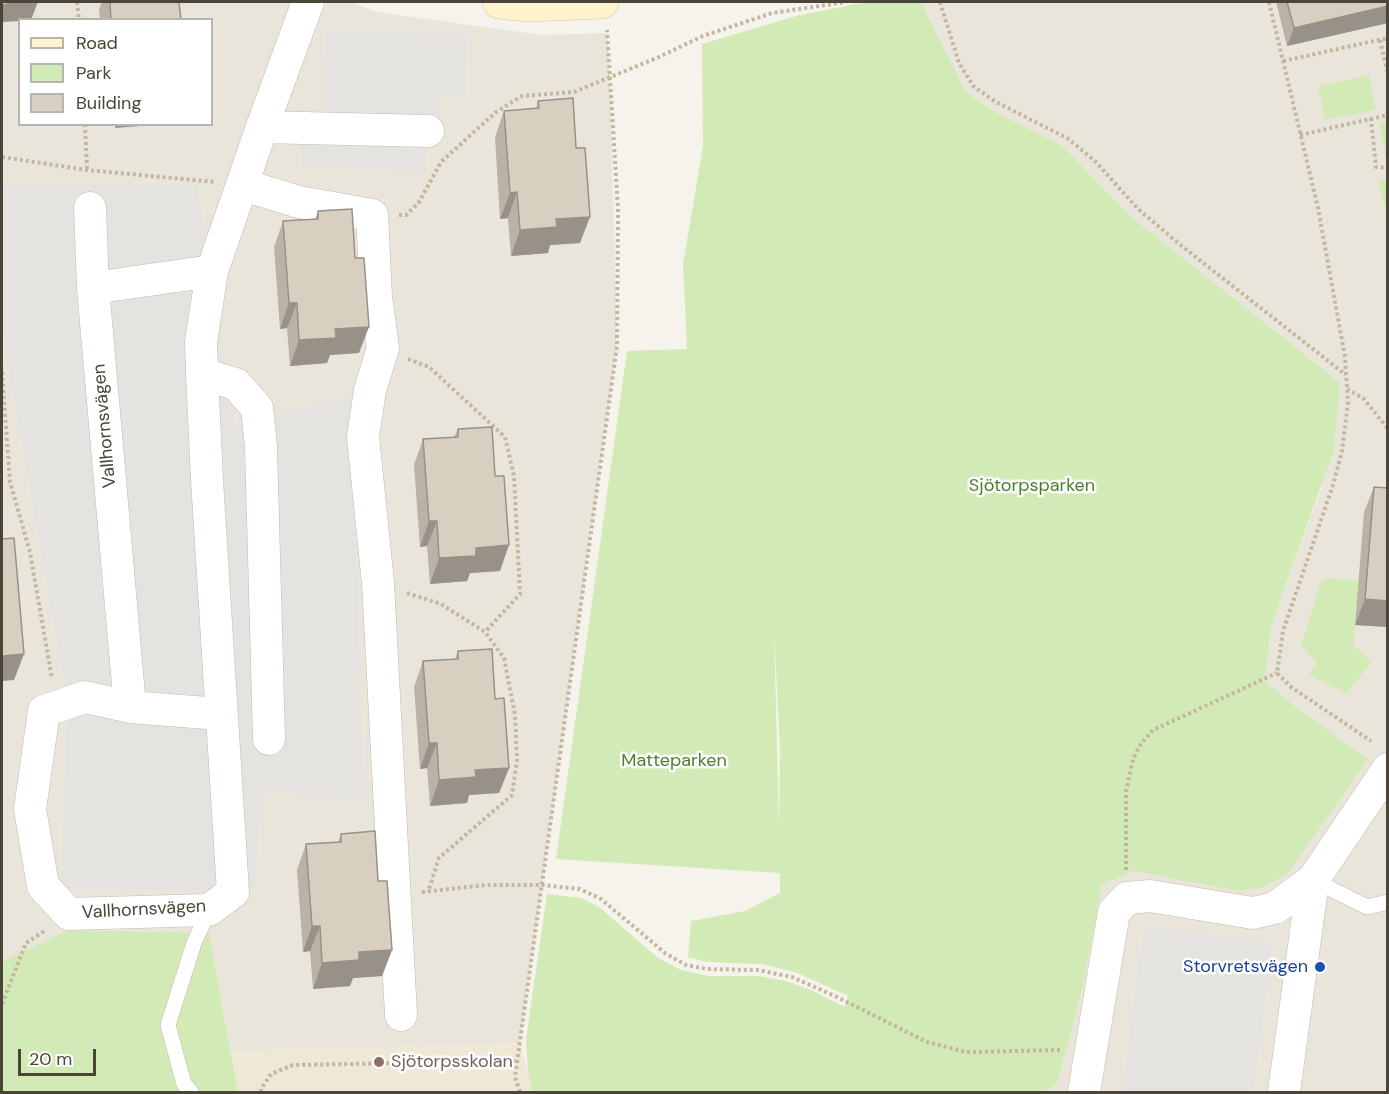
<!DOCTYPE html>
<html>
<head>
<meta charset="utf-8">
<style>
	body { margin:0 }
	#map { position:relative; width:1389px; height:1094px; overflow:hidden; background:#f6f3ec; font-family:"DM Sans",sans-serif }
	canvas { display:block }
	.frame { position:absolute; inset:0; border:3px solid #4b4439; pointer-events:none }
	.legend { position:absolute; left:18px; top:18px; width:195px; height:108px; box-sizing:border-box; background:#fff; border:2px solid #b7b4b0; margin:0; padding:8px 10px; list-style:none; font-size:18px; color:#4b4439 }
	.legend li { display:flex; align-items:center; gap:12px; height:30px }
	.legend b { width:30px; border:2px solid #b7b4b0 }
	.scale { position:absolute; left:18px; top:1049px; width:78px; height:27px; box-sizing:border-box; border:3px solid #4b4439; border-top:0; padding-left:8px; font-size:18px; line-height:21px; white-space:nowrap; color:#4b4439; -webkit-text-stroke:4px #fff; paint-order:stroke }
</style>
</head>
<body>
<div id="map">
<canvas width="1389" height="1094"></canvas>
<div class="frame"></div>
<ul class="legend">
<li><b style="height:8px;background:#fff3cd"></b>Road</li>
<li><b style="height:16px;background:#d2eab5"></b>Park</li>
<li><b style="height:16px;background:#d8cfc1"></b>Building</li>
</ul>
<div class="scale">20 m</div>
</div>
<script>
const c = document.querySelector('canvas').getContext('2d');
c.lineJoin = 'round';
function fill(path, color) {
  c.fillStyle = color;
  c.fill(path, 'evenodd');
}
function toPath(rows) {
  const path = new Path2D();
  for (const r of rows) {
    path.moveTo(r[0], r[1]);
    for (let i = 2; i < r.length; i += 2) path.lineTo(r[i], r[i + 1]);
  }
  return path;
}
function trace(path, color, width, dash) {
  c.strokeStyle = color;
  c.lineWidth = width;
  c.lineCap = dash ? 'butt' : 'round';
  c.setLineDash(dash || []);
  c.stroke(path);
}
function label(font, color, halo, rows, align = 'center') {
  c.font = font + ' "DM Sans",sans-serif';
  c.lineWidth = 5;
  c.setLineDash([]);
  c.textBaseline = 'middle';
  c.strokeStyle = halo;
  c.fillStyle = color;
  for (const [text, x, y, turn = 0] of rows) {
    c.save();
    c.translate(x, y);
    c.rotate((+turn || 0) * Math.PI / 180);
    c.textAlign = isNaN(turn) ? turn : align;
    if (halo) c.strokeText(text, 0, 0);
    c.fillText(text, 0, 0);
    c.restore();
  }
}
fill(toPath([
	[2,2,350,2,376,12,542,35,607,33,610,78,617,346,520,1043,231,1052,209,933,68,930,2,962],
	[20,20,212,20,212,124,20,124],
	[921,2,1387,2,1387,1092,1041,1092,1057,1084,1082,991,1102,885,1134,871,1237,891,1368,759,1296,707,1265,681,1271,626,1323,484,1131,217,1063,146,995,112,966,92]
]), '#eae5da');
fill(toPath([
	[520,1043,533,1092,238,1092,231,1052]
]), '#efe8d6');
fill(toPath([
	[866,2,921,2,966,92,995,112,1063,146,1131,217,1340,383,1334,450,1271,626,1265,681,1296,707,1368,759,1289,872,1264,887,1237,891,1134,871,1102,885,1082,991,1057,1084,1041,1092,533,1092,528,1073,526,1039,547,894,581,898,599,907,658,958,681,970,708,976,758,976,786,981,811,990,845,1007,848,996,795,972,761,964,707,962,688,957,691,921,745,911,780,893,780,873,556,859,627,351,687,349,683,264,703,146,702,44,796,16],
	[774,630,780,748,779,829],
	[1369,75,1376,110,1325,120,1318,86],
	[1387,121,1388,160,1386,160,1380,123],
	[1387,179,1388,179,1387,215,1378,181],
	[1322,578,1359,580,1353,644,1371,662,1347,693,1309,675,1317,662,1301,646],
	[68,930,209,933,238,1092,2,1092,2,962]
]), '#d2eab5');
fill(toPath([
	[326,31,467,35,465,98,441,97,439,143,426,142,425,171,301,168,302,122,323,122],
	[197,184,235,426,351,396,364,800,261,791,255,890,60,889,68,703,2,331,2,185],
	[1144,926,1273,943,1253,1092,1122,1092]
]), '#e5e3e0');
const lane = toPath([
	[1313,880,1367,907,1388,902],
	[191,1092,184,1084,168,1025,194,943,209,910]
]);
const street = toPath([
	[308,2,262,127,428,131],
	[262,127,212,271,201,342,202,374,236,384,257,408,261,446,269,739],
	[243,185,299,202,372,215,376,297,383,348,370,390,363,437,378,583,401,1015],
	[90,208,93,288,130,707],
	[93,288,212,271],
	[202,374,207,480,233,892,209,910,69,914,43,886,30,809,44,711,85,697,130,707,220,714],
	[1084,1092,1114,912,1127,898,1150,896,1253,913,1275,908,1313,880,1388,769],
	[1284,1092,1313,880]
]);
const secondary = toPath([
	[499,2,527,5,602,2]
]);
trace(lane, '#c2bbae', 16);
trace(street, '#c2bbae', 33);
trace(secondary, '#d6c79b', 34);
trace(toPath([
	[77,2,79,20],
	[940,2,959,63,974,87,996,102,1067,138,1094,160,1138,209,1183,247,1346,375],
	[1269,2,1318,208,1345,357,1348,402,1342,451,1333,485,1283,631,1277,673,1291,687,1371,741],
	[1380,40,1388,74],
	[1283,61,1388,38],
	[1371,118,1376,167,1388,168],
	[85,124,87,170],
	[1300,135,1388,115],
	[2,157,87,170,215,182],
	[399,215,406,215,419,202,441,162,496,112,522,96,574,92,659,57,703,36,772,13,846,2],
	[408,359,429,367,505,437,514,476,520,594,485,632],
	[2,372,10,482,30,552,52,679],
	[1347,389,1364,399,1388,429],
	[407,593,441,604,485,632,504,658,515,715,517,760,512,795,439,858,428,892],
	[1126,870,1126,791,1133,759,1140,745,1153,730,1277,673],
	[422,892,486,885,542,885,580,889,601,899,665,953,686,965,707,969,758,970,792,977,837,997,927,1042,966,1052,1062,1050],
	[2,1004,26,943,46,930],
	[261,1092,261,1089,271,1074,293,1065,517,1061],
	[520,1092,515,1077,617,346,618,209,607,30]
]), '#c4b79f', 4, [3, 3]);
trace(lane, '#fff', 15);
trace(street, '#fff', 32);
trace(secondary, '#fff3cd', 33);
fill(toPath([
	[102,2,179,2,181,20,100,20,99,9],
	[1276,2,1388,2,1388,23,1287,46],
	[538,101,580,243,550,245,548,253,511,256,508,218,500,219,495,137,504,111,536,109],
	[318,211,359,353,330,355,327,363,290,366,287,328,280,329,274,247,283,221,315,219],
	[458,429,500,571,470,573,467,581,430,584,427,546,420,547,414,465,423,439,454,437],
	[1374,487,1388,627,1355,625,1364,512],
	[458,651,495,699,509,768,499,793,469,795,467,803,430,806,427,768,420,769,414,687,423,661,455,659],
	[341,834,378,881,392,950,382,976,353,978,350,986,313,989,310,951,303,952,297,870,306,844,338,842]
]), '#bab2a6');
fill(toPath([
	[5,2,38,2,31,20,20,20,20,21,2,22,2,5],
	[1388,6,1388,23,1287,46,1294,28],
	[116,124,153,124,152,125,115,128],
	[517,192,508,218,500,219,510,193],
	[590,217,580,243,550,245,548,253,511,256,520,230,556,219],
	[289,303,297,303,287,328,280,329],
	[369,327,359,353,330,355,327,363,290,366,299,340,335,329],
	[429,521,437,521,427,546,420,547],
	[509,545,500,571,470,573,467,581,430,584,439,558,476,548],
	[1365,599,1388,601,1388,627,1355,625],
	[24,654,14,680,2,681,2,656],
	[429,743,437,743,427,768,420,769],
	[509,768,499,793,469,795,467,803,430,806,439,780,475,770],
	[312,926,320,926,310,951,303,952],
	[392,950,382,976,353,978,350,986,313,989,322,963,359,952]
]), '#979187');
const building = toPath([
	[2,2,7,2,8,4,2,5,2,2],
	[110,2,179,2,181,20,111,20,110,2],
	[1287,2,1388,2,1388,6,1294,28,1287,2],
	[573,98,576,148,585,148,590,217,556,219,557,227,520,230,517,192,510,193,504,111,539,108,538,101,573,98],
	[352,209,355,258,364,258,369,327,335,329,336,338,299,340,297,303,289,303,283,221,318,219,318,211,352,209],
	[492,427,495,476,504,476,509,545,476,548,476,556,439,558,437,521,429,521,423,439,458,437,458,429,492,427],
	[1374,487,1388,488,1388,601,1365,599,1374,487],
	[14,538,24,654,2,656,2,539,14,538],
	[492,649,495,699,504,698,509,768,475,770,476,777,439,780,437,743,429,743,423,661,458,659,458,651,492,649],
	[375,831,378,881,387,881,392,950,359,952,359,960,322,963,320,926,312,926,306,844,341,842,341,834,375,831]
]);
fill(building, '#d8cfc1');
trace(building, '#979187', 1.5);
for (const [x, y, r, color] of [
	[1320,967,6,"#1a4fb4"],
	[379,1062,6,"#8d6e63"]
]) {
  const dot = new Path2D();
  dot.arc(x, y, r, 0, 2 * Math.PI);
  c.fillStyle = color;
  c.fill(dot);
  trace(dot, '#fff', 2);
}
label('18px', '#4b4439', '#fff', [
	["Vallhornsvägen",105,426,-95],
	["Vallhornsvägen",144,910,-3]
]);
label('18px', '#4a7f2a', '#fff', [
	["Sjötorpsparken",1032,486],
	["Matteparken",674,761]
]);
label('18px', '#164399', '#fff', [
	["Storvretsvägen",1308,967]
], 'right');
label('18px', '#785e54', '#fff', [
	["Sjötorpsskolan",391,1062]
], 'left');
</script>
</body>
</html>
